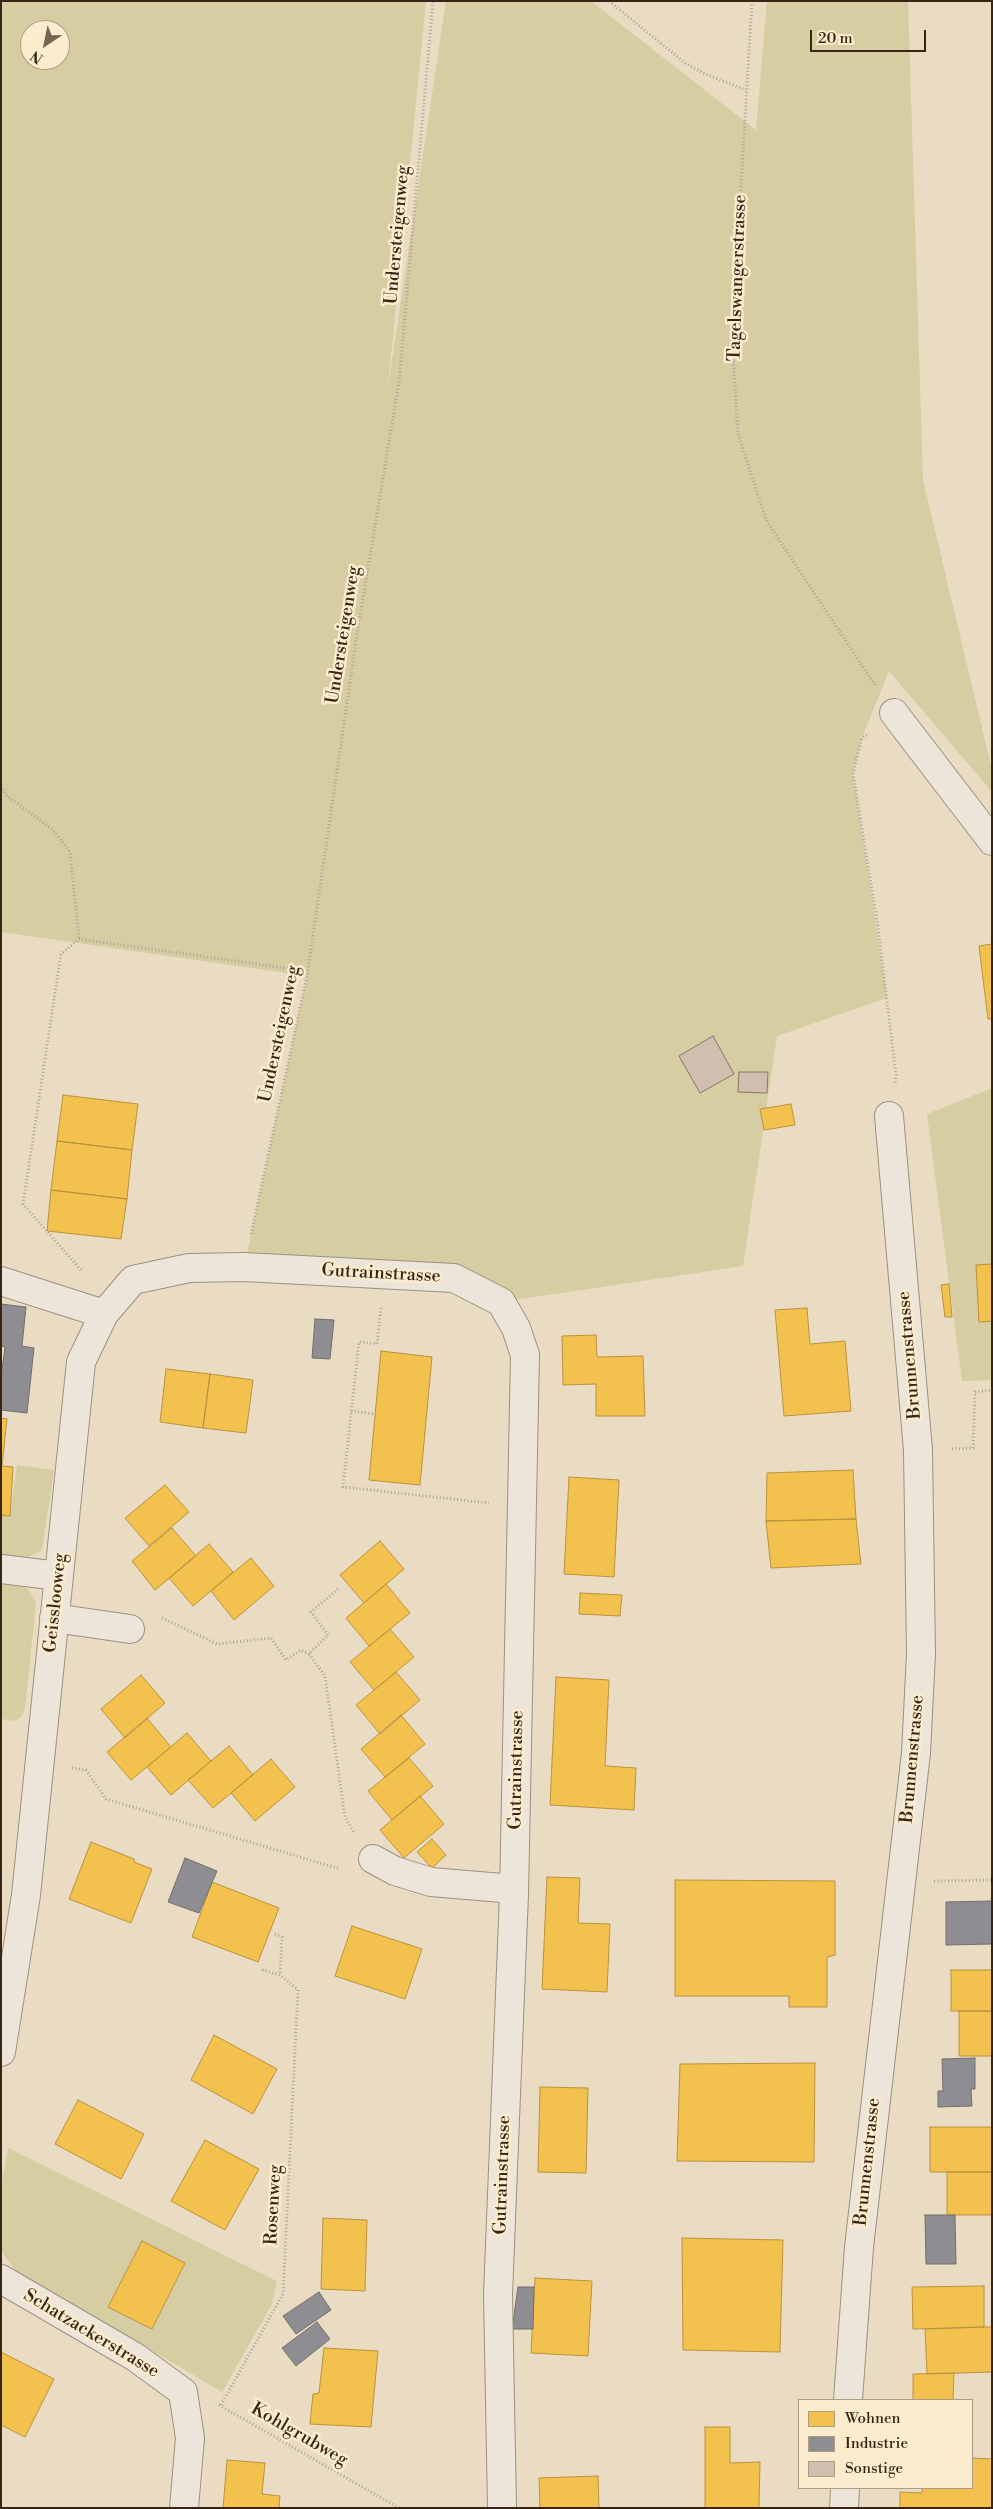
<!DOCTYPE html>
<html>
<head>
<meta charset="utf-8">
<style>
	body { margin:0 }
	#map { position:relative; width:993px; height:2509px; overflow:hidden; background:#eadcc3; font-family:"Libre Bodoni",serif }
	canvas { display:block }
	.frame { position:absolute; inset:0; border:2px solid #382515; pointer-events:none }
	.legend { position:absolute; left:798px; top:2399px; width:175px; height:90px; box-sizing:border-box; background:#fcecce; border:1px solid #ae9c84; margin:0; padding:6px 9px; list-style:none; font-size:15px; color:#382515 }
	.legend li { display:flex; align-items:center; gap:10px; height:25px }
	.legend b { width:25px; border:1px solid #ae9c84 }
	.north { position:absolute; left:20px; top:20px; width:50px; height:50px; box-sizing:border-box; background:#fcecce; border:1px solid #ae9c84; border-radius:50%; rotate:214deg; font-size:14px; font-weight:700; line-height:20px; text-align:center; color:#382515 }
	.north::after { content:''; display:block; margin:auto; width:18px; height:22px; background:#766552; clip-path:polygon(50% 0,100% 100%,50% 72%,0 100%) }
	.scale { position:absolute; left:810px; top:30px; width:116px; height:22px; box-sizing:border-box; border:2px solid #382515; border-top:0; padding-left:6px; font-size:15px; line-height:18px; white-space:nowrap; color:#382515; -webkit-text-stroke:4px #fcecce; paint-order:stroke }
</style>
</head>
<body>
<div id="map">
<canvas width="993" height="2509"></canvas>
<div class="frame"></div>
<ul class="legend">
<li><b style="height:14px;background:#f2c14e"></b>Wohnen</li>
<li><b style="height:14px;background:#8d8d92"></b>Industrie</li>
<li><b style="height:14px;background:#d2beaf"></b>Sonstige</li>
</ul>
<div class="north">N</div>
<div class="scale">20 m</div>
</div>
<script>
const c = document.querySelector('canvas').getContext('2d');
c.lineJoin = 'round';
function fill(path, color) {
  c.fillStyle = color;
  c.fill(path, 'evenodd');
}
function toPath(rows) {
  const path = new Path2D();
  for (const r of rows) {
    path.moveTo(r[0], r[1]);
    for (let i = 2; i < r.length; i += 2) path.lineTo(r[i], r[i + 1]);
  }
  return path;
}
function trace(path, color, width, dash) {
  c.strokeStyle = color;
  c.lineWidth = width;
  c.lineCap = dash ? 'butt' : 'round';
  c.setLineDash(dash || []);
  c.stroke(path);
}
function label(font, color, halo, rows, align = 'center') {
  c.font = font + ' "Libre Bodoni",serif';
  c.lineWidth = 5;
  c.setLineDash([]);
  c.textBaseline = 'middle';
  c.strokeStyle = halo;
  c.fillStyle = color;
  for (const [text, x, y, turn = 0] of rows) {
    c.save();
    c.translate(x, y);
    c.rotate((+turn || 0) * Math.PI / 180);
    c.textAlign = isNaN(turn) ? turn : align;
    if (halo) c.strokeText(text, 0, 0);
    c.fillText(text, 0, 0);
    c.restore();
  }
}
fill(toPath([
	[1,1,426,1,388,387,446,1,591,1,756,130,767,1,908,1,923,480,992,770,992,792,889,671,862,738,853,773,887,998,777,1036,743,1266,501,1302,454,1278,244,1267,307,976,1,932],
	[30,30,60,30,60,60,30,60],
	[992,1088,992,1380,962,1381,927,1114],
	[17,1465,54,1470,42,1550,25,1559,1,1556,1,1515,10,1516],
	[1,1581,23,1585,31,1593,36,1603,25,1709,21,1717,15,1721,1,1719],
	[8,2148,277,2281,272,2304,222,2392,16,2271,4,2255,1,2247,1,2188]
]), '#d6cda3');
const homes = toPath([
	[992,944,992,1019,988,1019,979,946,992,944],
	[63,1095,138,1104,132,1150,57,1141,63,1095],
	[791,1104,795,1125,764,1130,760,1109,791,1104],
	[57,1141,132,1150,127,1199,51,1190,57,1141],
	[51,1190,127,1199,121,1239,47,1231,51,1190],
	[992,1264,992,1321,979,1322,976,1265,992,1264],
	[949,1284,952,1317,945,1317,941,1285,949,1284],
	[807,1308,810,1344,845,1341,851,1411,784,1416,775,1310,807,1308],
	[596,1335,597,1357,643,1356,645,1416,596,1416,596,1384,563,1385,562,1336,596,1335],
	[381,1351,432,1357,420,1485,369,1480,381,1351],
	[166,1369,210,1374,203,1428,160,1422,166,1369],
	[210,1374,253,1380,246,1433,203,1428,210,1374],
	[1,1418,7,1419,2,1466,1,1466,1,1418],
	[1,1466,13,1467,10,1516,1,1515,1,1466],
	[853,1470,856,1519,766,1521,767,1473,853,1470],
	[569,1477,619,1480,614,1577,564,1574,569,1477],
	[165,1485,189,1512,149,1546,125,1518,165,1485],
	[856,1519,861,1564,771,1568,766,1521,856,1519],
	[172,1528,196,1556,155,1590,132,1561,172,1528],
	[380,1541,404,1569,364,1603,340,1575,380,1541],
	[209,1544,233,1572,193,1606,169,1578,209,1544],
	[251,1558,274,1586,234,1620,211,1591,251,1558],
	[386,1584,410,1613,369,1646,346,1618,386,1584],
	[580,1593,622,1595,620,1616,579,1614,580,1593],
	[390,1629,414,1657,374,1690,350,1662,390,1629],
	[396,1672,420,1700,380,1734,356,1705,396,1672],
	[141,1675,165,1703,125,1738,101,1709,141,1675],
	[556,1677,609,1680,605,1766,636,1768,634,1810,550,1805,556,1677],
	[401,1715,425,1744,385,1777,361,1749,401,1715],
	[147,1718,171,1747,131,1780,107,1752,147,1718],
	[187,1733,211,1761,171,1795,147,1767,187,1733],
	[229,1746,253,1775,213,1808,188,1780,229,1746],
	[409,1758,433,1786,392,1820,368,1791,409,1758],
	[271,1759,295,1787,255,1821,231,1793,271,1759],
	[420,1796,444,1824,404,1858,380,1830,420,1796],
	[432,1839,446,1855,432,1868,417,1852,432,1839],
	[91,1842,134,1859,134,1862,152,1869,131,1923,69,1899,91,1842],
	[547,1877,580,1878,578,1923,610,1924,607,1992,542,1989,547,1877],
	[675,1880,835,1881,835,1955,827,1957,827,2007,789,2007,789,1996,675,1996,675,1880],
	[212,1882,279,1908,258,1962,192,1937,212,1882],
	[352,1926,422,1949,405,1999,335,1976,352,1926],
	[951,1970,992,1970,992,2011,951,2011,951,1970],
	[959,2011,992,2011,992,2056,959,2056,959,2011],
	[214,2035,277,2069,253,2114,191,2080,214,2035],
	[815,2063,814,2162,677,2161,680,2064,815,2063],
	[540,2087,588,2088,586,2173,538,2172,540,2087],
	[78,2100,144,2134,121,2179,55,2144,78,2100],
	[930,2127,992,2127,992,2172,930,2172,930,2127],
	[205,2140,259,2169,225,2230,171,2201,205,2140],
	[947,2172,992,2172,992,2215,947,2215,947,2172],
	[323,2218,367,2220,365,2291,321,2289,323,2218],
	[682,2238,783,2240,780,2352,683,2350,682,2238],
	[142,2241,185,2263,152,2329,108,2307,142,2241],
	[535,2278,592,2281,588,2356,531,2353,535,2278],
	[984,2286,984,2327,913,2329,912,2287,984,2286],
	[984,2327,992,2327,992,2372,927,2374,925,2329,984,2327],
	[324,2348,378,2351,371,2427,310,2424,313,2394,319,2393,324,2348],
	[1,2352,54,2379,25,2437,1,2425,1,2352],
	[954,2373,953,2400,913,2400,913,2374,954,2373],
	[705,2427,730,2427,730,2463,760,2462,759,2508,705,2508,705,2427],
	[972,2458,992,2459,992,2508,900,2508,900,2492,922,2493,922,2488,972,2488,972,2458],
	[227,2460,265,2463,262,2494,280,2496,279,2508,223,2508,227,2460],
	[598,2476,599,2508,540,2508,539,2478,598,2476]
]);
fill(homes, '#f2c14e');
trace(homes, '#ba923d', 1);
const industry = toPath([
	[1,1304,26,1307,22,1346,34,1348,27,1413,1,1410,1,1377,5,1347,1,1346,1,1304],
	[315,1319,334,1320,330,1359,312,1358,315,1319],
	[185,1858,217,1871,199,1913,168,1902,185,1858],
	[992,1901,992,1944,946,1945,946,1902,992,1901],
	[975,2058,975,2089,971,2089,972,2106,938,2107,938,2091,943,2091,942,2059,975,2058],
	[925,2215,955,2215,956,2264,926,2264,925,2215],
	[518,2287,534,2287,533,2329,512,2329,518,2287],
	[319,2292,331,2310,296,2334,283,2316,319,2292],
	[317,2322,330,2339,296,2366,282,2348,317,2322]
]);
fill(industry, '#8d8d92');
trace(industry, '#746e6c', 1);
const building = toPath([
	[713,1036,734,1074,700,1093,679,1056,713,1036],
	[739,1072,768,1072,767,1093,738,1092,739,1072]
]);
fill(building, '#d2beaf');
trace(building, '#827869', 1);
const minor = toPath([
	[894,713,992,841],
	[1,1281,104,1314],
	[1,1569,58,1576],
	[54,1618,130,1629],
	[373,1859,395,1871,431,1882,514,1889],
	[1,2052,26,1895,81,1362,104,1314,133,1280,189,1268,244,1267,454,1278,501,1302,516,1328,525,1355,514,1894,498,2295,502,2508],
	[1,2279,135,2357,183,2392,190,2438,184,2508],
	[848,2400,859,2247,916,1753,921,1654,918,1450,889,1116],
	[844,2508,845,2488]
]);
trace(minor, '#9b9180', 30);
trace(toPath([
	[609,1,685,63,705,74,746,90],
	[752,1,732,338,738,434,766,520,875,685],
	[867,735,862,738,853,773,878,927,896,1075,895,1084],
	[1,786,7,796,52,829,70,852,79,939],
	[251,1234,307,976,358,627,399,383,433,1],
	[81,1270,23,1204,61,954,79,939,307,971],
	[381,1308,377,1344,359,1342,343,1487,489,1503],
	[351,1411,375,1414],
	[952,1449,973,1448,975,1392,992,1390],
	[338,1589,311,1612,328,1635,309,1654,325,1676,345,1817,354,1832],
	[162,1618,217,1644,271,1638,286,1660,301,1650,309,1654],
	[72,1768,86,1770,106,1799,340,1869],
	[934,1881,992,1880],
	[275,1934,282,1937,280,1975],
	[219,2405,399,2508],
	[221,2405,283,2294,298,1990,280,1975,263,1970,262,1972]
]), '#aba499', 3, [1, 2.5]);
trace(minor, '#ede5d9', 28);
label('18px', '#382515', '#fcecce', [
	["Understeigenweg",398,235,-85],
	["Tagelswangerstrasse",738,278,-88],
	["Understeigenweg",344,635,-81],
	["Understeigenweg",280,1034,-78],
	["Gutrainstrasse",381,1274,3],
	["Brunnenstrasse",910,1355,-95],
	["Geisslooweg",56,1603,-84],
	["Brunnenstrasse",913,1759,-85],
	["Gutrainstrasse",517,1770,-89],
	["Brunnenstrasse",868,2162,-84],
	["Gutrainstrasse",503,2175,-88],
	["Rosenweg",274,2205,-87],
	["Schatzackerstrasse",91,2334,31],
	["Kohlgrubweg",299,2435,30]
]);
</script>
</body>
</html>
